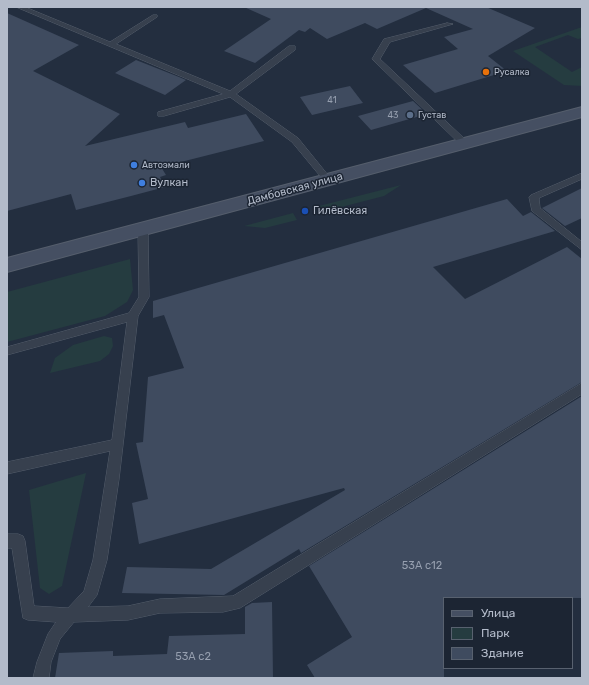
<!DOCTYPE html>
<html>
<head>
<meta charset="utf-8">
<style>
	body { margin:0 }
	#map { position:relative; width:589px; height:685px; overflow:hidden; background:#232e3f; font-family:Rubik,sans-serif }
	canvas { display:block }
	.frame { position:absolute; inset:0; border:8px solid #b3bbca; pointer-events:none }
	.legend { position:absolute; left:443px; top:597px; width:130px; height:72px; box-sizing:border-box; background:#1c2533; border:1px solid #58616f; margin:0; padding:5px 7px; list-style:none; font-size:12px; color:#b3bbca }
	.legend li { display:flex; align-items:center; gap:8px; height:20px }
	.legend b { width:20px; border:1px solid #58616f }
</style>
</head>
<body>
<div id="map">
<canvas width="589" height="685"></canvas>
<div class="frame"></div>
<ul class="legend">
<li><b style="height:5px;background:#454f62"></b>Улица</li>
<li><b style="height:11px;background:#253c40"></b>Парк</li>
<li><b style="height:11px;background:#3f4b5f"></b>Здание</li>
</ul>
</div>
<script>
const c = document.querySelector('canvas').getContext('2d');
c.lineJoin = 'round';
function fill(path, color) {
  c.fillStyle = color;
  c.fill(path, 'evenodd');
}
function toPath(rows) {
  const path = new Path2D();
  for (const r of rows) {
    path.moveTo(r[0], r[1]);
    for (let i = 2; i < r.length; i += 2) path.lineTo(r[i], r[i + 1]);
  }
  return path;
}
function trace(path, color, width, dash) {
  c.strokeStyle = color;
  c.lineWidth = width;
  c.lineCap = dash ? 'butt' : 'round';
  c.setLineDash(dash || []);
  c.stroke(path);
}
function label(font, color, halo, rows, align = 'center') {
  c.font = font + ' Rubik,sans-serif';
  c.lineWidth = 3;
  c.setLineDash([]);
  c.textBaseline = 'middle';
  c.strokeStyle = halo;
  c.fillStyle = color;
  for (const [text, x, y, turn = 0] of rows) {
    c.save();
    c.translate(x, y);
    c.rotate((+turn || 0) * Math.PI / 180);
    c.textAlign = isNaN(turn) ? turn : align;
    if (halo) c.strokeText(text, 0, 0);
    c.fillText(text, 0, 0);
    c.restore();
  }
}
fill(toPath([
	[582,27,582,38,578,39,568,35,535,47,572,72,582,67,582,86,564,85,513,51],
	[401,185,384,196,322,212,319,206],
	[293,213,297,220,265,228,244,226],
	[130,259,133,290,127,302,105,316,7,342,7,292],
	[104,336,112,338,113,346,109,354,100,361,50,373,55,358,73,345],
	[86,473,62,586,49,594,40,588,29,490]
]), '#253c40');
fill(toPath([
	[244,7,486,7,535,28,488,56,507,71,435,93,403,65,458,49,444,37,473,29,426,8,377,29,365,23,327,39,310,28,305,32,299,30,255,63,224,51,271,19],
	[7,13,79,45,33,71,120,114,85,146,185,122,188,128,246,114,264,141,161,167,166,175,160,177,165,187,131,196,76,210,71,194,7,211],
	[136,60,179,77,186,80,165,95,115,73],
	[350,86,363,103,312,115,300,97],
	[413,101,427,114,371,130,358,116],
	[582,188,582,218,565,226,542,208],
	[507,199,523,216,531,212,555,231,433,267,465,299,567,247,582,259,582,382,301,553,299,549,224,595,122,593,127,567,211,569,345,490,344,488,139,544,132,503,148,499,136,443,143,442,148,377,184,368,164,315,153,318,153,301],
	[582,396,582,598,444,598,444,678,315,678,307,665,352,637,309,566],
	[272,602,273,678,55,678,59,653,113,651,113,656,167,654,169,636,245,634,245,607,252,603]
]), '#3f4b5f');
const lane = toPath([
	[16,7,25,7,110,42,153,15,157,15,157,17,116,44,230,91,289,46,295,46,295,50,236,94,298,138,332,180,331,182,325,182,292,142,230,97,164,116,158,116,158,112,223,94,16,7],
	[447,23,453,24,390,42,380,59,468,142,468,146,465,147,462,146,372,59,384,39,447,23],
	[582,173,582,179,539,198,540,208,582,242,582,250,532,211,529,197,531,195,582,173],
	[143,226,148,229,149,297,138,316,119,479,107,560,97,595,88,607,128,606,160,599,233,596,582,383,582,394,240,608,223,612,160,613,128,620,74,622,60,639,51,662,49,678,33,678,37,662,48,634,56,622,28,620,23,618,12,548,7,548,7,534,18,534,23,536,25,541,34,606,68,608,84,591,93,560,110,451,7,474,7,462,112,440,127,322,7,355,7,347,129,313,139,297,138,229,143,226]
]);
const secondary = toPath([
	[582,107,582,117,7,272,7,258,582,107]
]);
trace(lane, '#555e6c', 1);
trace(secondary, '#555e6c', 2);
fill(lane, '#37404e');
fill(secondary, '#454f62');
for (const [x, y, r, color] of [
	[486,72,4,"#e8710a"],
	[410,115,4,"#5c6f8a"],
	[134,165,4,"#3f7fe0"],
	[142,183,4,"#3f7fe0"],
	[305,211,4,"#1a4fb4"]
]) {
  const dot = new Path2D();
  dot.arc(x, y, r, 0, 2 * Math.PI);
  c.fillStyle = color;
  c.fill(dot);
  trace(dot, '#1c2533', 1.5);
}
label('9px', '#b3bbca', '#1c2533', [
	["Русалка",494,72],
	["Густав",418,115],
	["Автоэмали",142,165]
], 'left');
label('9px', '#969faf', null, [
	["41",332,100],
	["43",393,115]
]);
label('11px', '#b3bbca', '#1c2533', [
	["Вулкан",150,183],
	["Гилёвская",313,211]
], 'left');
label('11px', '#b3bbca', '#1c2533', [
	["Дамбовская улица",295,189,-15]
]);
label('11px', '#969faf', null, [
	["53А с12",422,566],
	["53А с2",193,657]
]);
</script>
</body>
</html>
